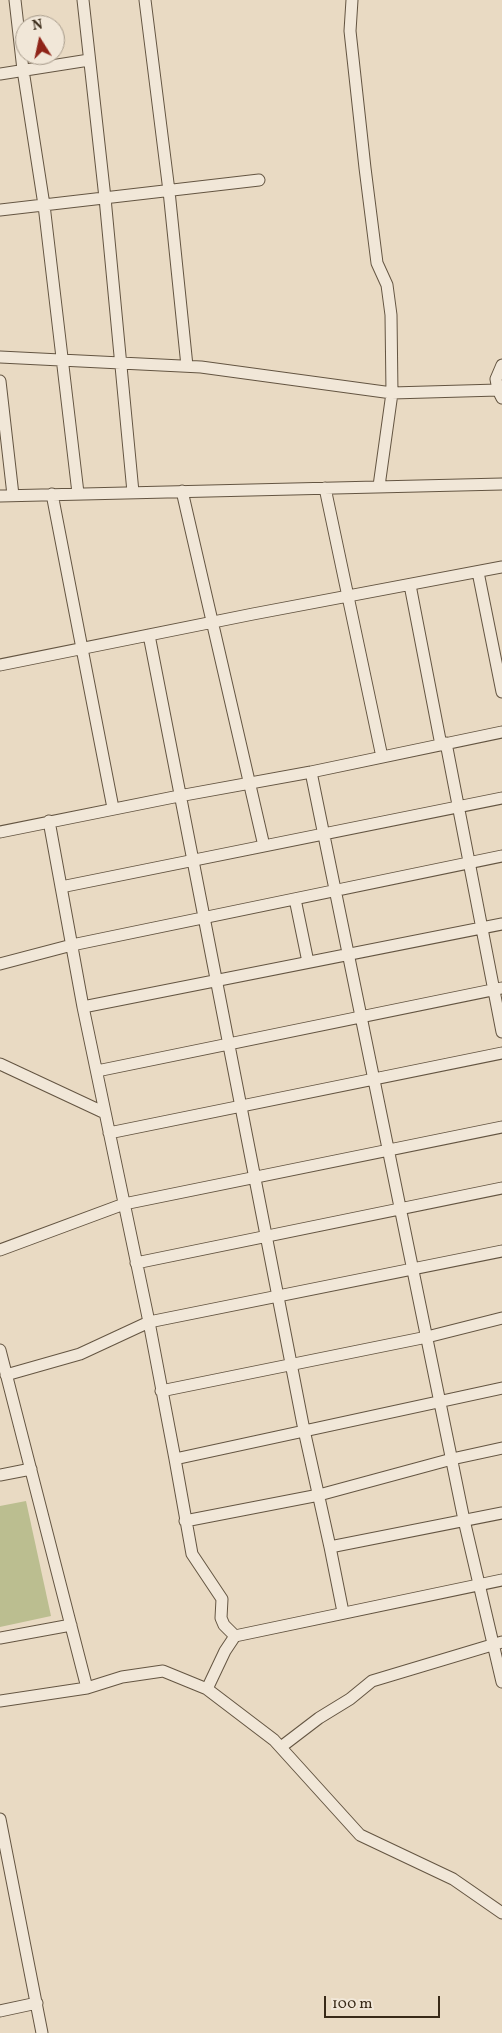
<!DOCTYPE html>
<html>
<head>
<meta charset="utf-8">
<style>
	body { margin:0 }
	#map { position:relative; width:502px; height:2033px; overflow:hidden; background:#e9dac3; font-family:Vollkorn,serif }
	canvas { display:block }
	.north { position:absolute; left:15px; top:15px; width:50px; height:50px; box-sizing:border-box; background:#f1e7d8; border:1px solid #a79b8b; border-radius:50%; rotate:350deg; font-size:14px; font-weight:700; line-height:20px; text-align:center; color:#382917 }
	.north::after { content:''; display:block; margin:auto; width:18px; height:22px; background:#8f2418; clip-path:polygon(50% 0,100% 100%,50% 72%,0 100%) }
	.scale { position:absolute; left:324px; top:1996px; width:116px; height:22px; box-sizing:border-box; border:2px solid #382917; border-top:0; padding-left:6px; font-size:15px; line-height:18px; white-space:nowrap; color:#382917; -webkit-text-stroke:4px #f1e7d8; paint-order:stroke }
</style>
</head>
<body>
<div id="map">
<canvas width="502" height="2033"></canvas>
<div class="north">N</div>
<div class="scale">100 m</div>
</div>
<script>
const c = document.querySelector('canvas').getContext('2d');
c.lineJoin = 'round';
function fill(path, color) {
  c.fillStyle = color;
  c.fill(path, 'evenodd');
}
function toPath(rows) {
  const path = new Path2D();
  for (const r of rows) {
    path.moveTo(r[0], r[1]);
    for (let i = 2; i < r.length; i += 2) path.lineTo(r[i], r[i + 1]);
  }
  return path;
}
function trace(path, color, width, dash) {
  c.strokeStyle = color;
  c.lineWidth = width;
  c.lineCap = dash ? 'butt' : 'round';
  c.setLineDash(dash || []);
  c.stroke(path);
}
fill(toPath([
	[26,1501,51,1616,0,1627,0,1506]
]), '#bbbe90');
const minor = toPath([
	[15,0,23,70,44,205,78,493],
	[83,0,105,198,133,492],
	[145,0,169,191,187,366],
	[352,0,350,31,365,168,377,263,387,285,391,315,392,393,379,486],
	[0,74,89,60],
	[0,210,259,180],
	[0,357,201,367,392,393,498,390],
	[502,365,496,379,498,390,502,398],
	[0,381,13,495],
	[325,488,382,757],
	[182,491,264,846],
	[52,494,113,808],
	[0,496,502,484],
	[478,572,502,692],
	[410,585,441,745],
	[149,635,304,1430,330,1547,502,1513],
	[0,665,253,614,502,567],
	[446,743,502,1032],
	[311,772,464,1520,502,1682],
	[49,821,83,1007,149,1322,175,1459,502,1388],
	[0,832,179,796,311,772,502,732],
	[61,887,502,798],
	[295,899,308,962],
	[0,964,72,945,502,856],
	[83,1007,502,924],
	[0,1064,105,1113],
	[97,1071,502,988],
	[109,1133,502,1053],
	[0,1250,124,1204,502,1127],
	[136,1263,502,1188],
	[0,1350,87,1688],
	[6,1375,80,1354,149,1322,502,1251],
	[161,1391,427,1337,502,1318],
	[175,1459,192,1554,222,1599,221,1618,224,1625,235,1636,225,1651,207,1689],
	[0,1475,31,1469],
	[185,1521,319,1495,452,1459,502,1448],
	[330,1547,343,1612],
	[235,1636,502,1580],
	[0,1638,71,1625],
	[0,1701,87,1688,122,1677,163,1671,207,1689,274,1740,360,1835,453,1879,502,1913],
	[281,1747,319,1718,350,1699,372,1681,502,1642],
	[0,1819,42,2033],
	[0,2011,37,2003]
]);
trace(minor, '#645542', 13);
trace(minor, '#f1e7d8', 11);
</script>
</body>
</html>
